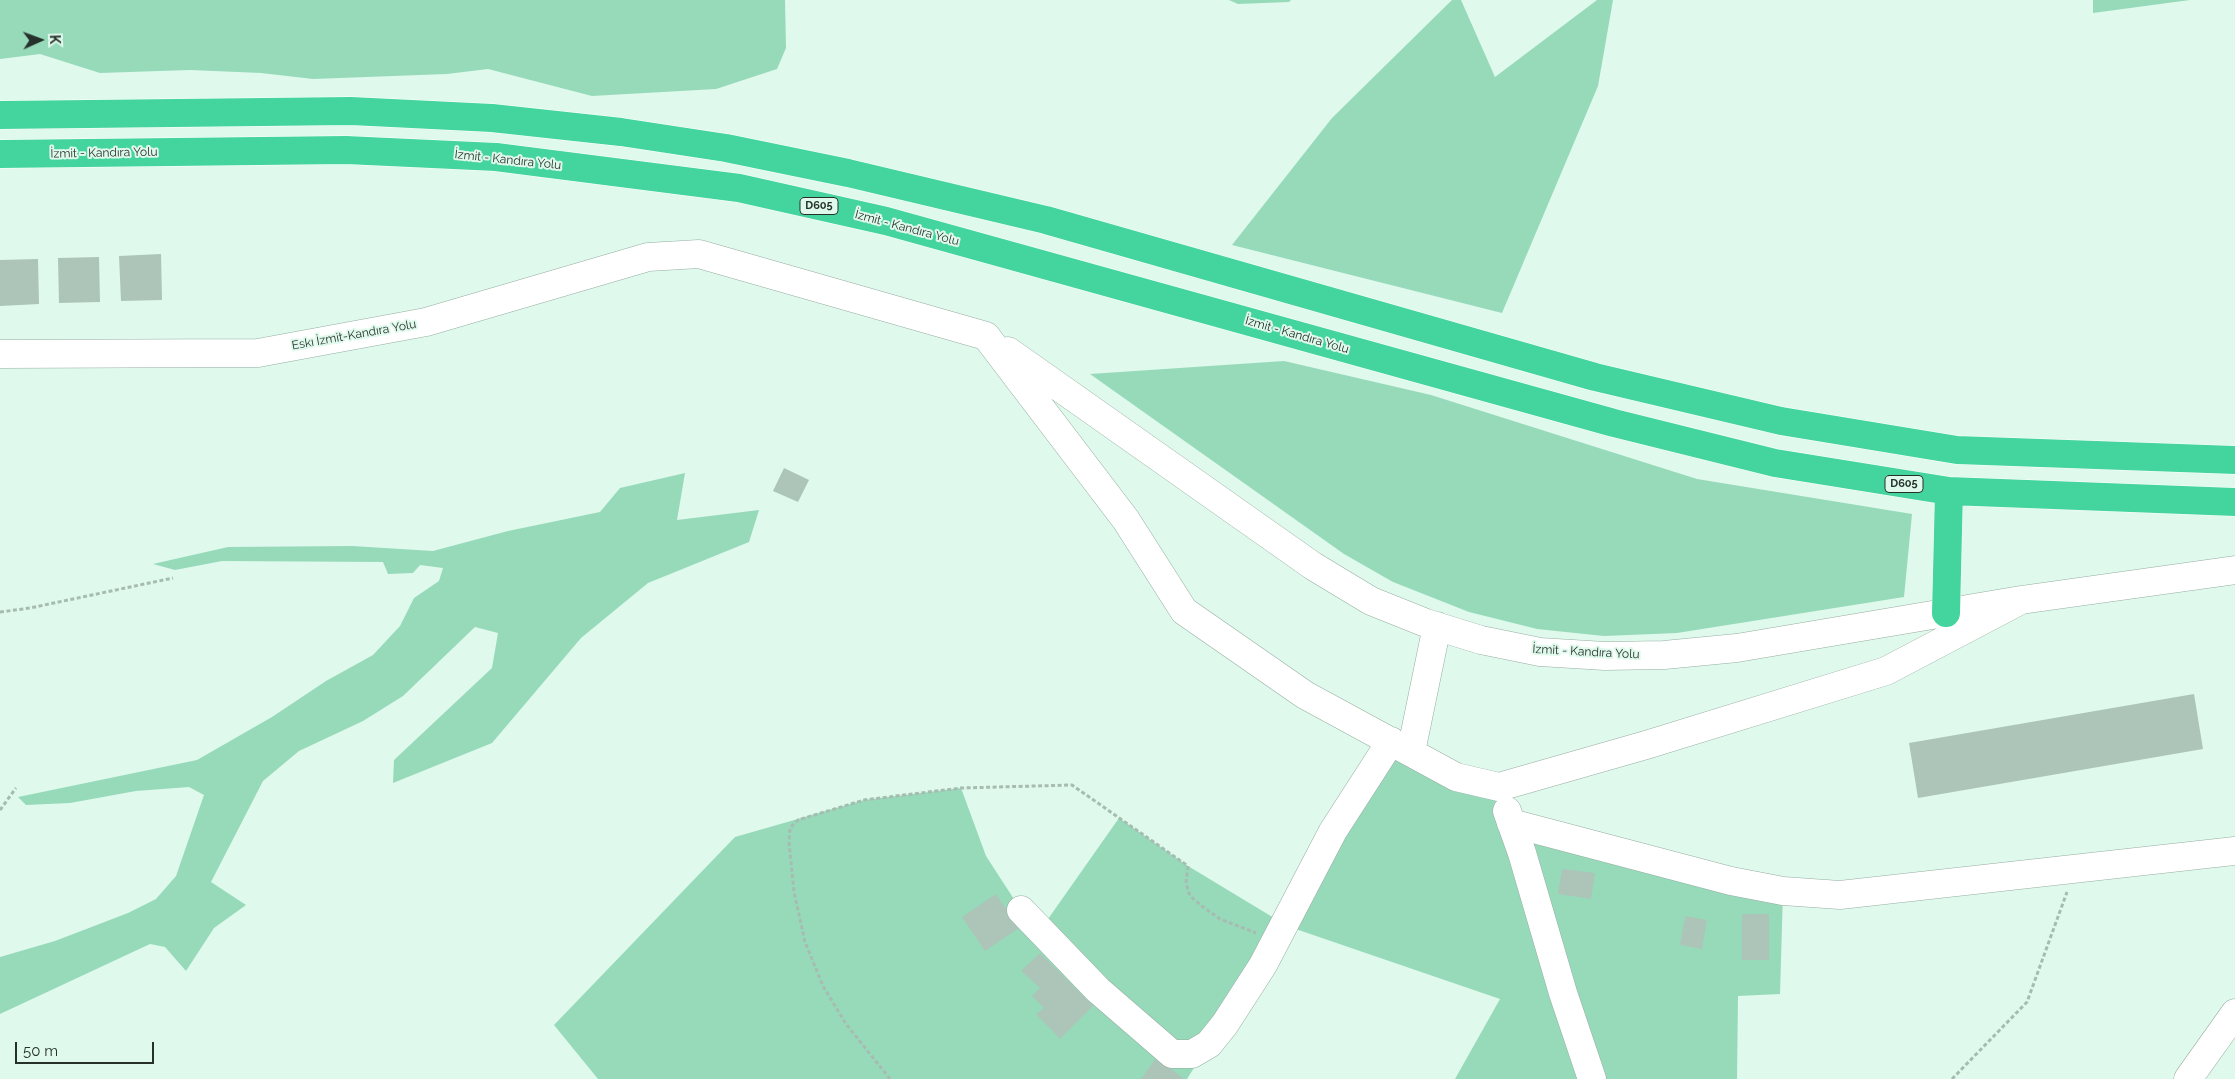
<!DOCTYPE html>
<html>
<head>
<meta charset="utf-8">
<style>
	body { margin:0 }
	#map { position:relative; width:2235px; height:1079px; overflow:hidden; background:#dff9ec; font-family:Raleway,sans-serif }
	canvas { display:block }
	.north { position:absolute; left:15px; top:15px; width:50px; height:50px; -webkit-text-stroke:4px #dff9ec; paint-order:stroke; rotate:88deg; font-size:14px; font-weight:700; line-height:20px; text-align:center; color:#27312c }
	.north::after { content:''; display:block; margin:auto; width:18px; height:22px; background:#27312c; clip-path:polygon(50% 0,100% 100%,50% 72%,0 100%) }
	.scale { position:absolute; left:15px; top:1042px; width:139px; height:22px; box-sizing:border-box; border:2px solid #27312c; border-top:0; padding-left:6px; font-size:15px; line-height:18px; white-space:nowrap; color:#27312c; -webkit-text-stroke:4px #dff9ec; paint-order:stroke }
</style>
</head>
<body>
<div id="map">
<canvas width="2235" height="1079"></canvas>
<div class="north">K</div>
<div class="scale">50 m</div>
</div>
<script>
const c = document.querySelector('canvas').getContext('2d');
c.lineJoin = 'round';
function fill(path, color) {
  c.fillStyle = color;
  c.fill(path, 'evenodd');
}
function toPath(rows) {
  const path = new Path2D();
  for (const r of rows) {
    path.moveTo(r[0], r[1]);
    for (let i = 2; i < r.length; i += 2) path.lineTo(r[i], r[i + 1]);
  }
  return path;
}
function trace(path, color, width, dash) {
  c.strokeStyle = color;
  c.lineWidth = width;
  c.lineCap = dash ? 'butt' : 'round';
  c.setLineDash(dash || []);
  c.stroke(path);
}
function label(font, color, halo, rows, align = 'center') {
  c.font = font + ' Raleway,sans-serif';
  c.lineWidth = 4;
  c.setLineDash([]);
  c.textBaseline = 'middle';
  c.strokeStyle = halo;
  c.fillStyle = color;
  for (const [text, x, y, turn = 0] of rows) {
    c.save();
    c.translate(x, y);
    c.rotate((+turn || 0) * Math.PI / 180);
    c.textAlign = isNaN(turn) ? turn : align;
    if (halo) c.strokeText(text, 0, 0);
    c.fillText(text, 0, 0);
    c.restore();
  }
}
fill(toPath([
	[0,0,785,0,786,48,777,69,716,89,592,96,488,69,447,74,313,79,261,73,190,70,100,73,40,54,0,59],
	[1229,0,1291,0,1289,2,1238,4],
	[1452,0,1461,0,1495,77,1597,0,1613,0,1598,86,1502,313,1232,245,1332,118],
	[2093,0,2190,0,2093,13],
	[1284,361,1431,395,1697,479,1912,514,1904,597,1677,633,1604,636,1537,629,1469,612,1393,582,1344,554,1090,374],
	[685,473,677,520,759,510,749,542,648,583,581,638,492,743,393,783,394,760,492,668,498,633,475,627,403,696,363,721,299,751,263,781,211,882,246,905,214,928,186,971,165,947,150,944,0,1014,0,957,55,941,128,913,156,899,176,876,204,795,189,787,136,791,70,803,26,805,18,797,197,760,272,717,326,681,373,655,400,626,414,598,439,581,443,568,420,565,413,573,388,574,383,562,222,561,175,570,153,564,228,547,352,546,433,551,508,531,600,512,620,488],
	[1391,741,1499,787,1512,823,1783,891,1780,994,1738,996,1737,1079,1455,1079,1500,999,1284,925,1187,1079,598,1079,554,1025,735,837,864,800,961,788,986,856,1021,910,1041,929,1119,818,1188,866,1284,924]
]), '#97daba');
fill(toPath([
	[161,254,162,300,121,301,119,256],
	[99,257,100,302,59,303,58,258],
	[38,259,39,304,0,306,0,260],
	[784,468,809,480,798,502,773,491],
	[2194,694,2203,749,1918,798,1909,743],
	[1562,869,1595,873,1591,899,1558,894],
	[996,894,1019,928,985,951,962,917],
	[1742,914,1769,914,1769,960,1742,960],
	[1685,916,1707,920,1702,949,1680,945],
	[1040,953,1093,1006,1060,1039,1036,1014,1044,1008,1032,996,1040,988,1021,971],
	[1156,1058,1183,1078,1182,1079,1141,1079]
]), '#acc5b8');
const minor = toPath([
	[1008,351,1313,566,1371,601,1426,623,1481,640,1540,652,1605,656,1664,655,1737,648,2021,600,2235,570],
	[0,354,258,353,426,322,648,257,699,254,986,336,1126,520,1184,611,1305,695,1456,777,1499,787,1646,745,1886,671,2021,600],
	[1411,752,1437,626],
	[1507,811,1522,853,1563,993,1592,1079],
	[1511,823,1731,881,1783,891,1840,895,2235,851],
	[1021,910,1098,990,1172,1054,1192,1054,1209,1044,1225,1024,1263,965,1333,831,1391,741],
	[2188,1079,2235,1013]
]);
const highway = toPath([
	[0,115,351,111,492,118,621,132,726,148,848,173,1046,220,1595,377,1781,421,1957,450,2235,460],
	[0,154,346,150,496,157,739,188,886,221,1614,423,1775,463,1949,491,2235,502],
	[1946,613,1949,491]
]);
trace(minor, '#96aea2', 29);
trace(highway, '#fff', 29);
trace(toPath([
	[0,612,30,608,173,578],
	[0,810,16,788],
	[890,1079,846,1024,823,986,805,942,794,892,789,842,790,828,798,820,864,800,961,788,1072,785,1188,866,1186,883,1190,896,1203,907,1220,919,1256,933],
	[1952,1079,2027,1002,2067,892]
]), '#a7bcb1', 3, [4, 2.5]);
trace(minor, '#fff', 28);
trace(highway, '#44d59e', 28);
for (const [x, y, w] of [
	[819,206,38],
	[1904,484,38]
]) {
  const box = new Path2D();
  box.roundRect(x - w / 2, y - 8.5, w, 17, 4);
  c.fillStyle = '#dff9ec';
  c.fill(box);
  trace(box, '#27312c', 1);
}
label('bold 11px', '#27312c', null, [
	["D605",819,206],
	["D605",1904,484]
]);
label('12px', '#27312c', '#dff9ec', [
	["İzmit - Kandıra Yolu",104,153,-1],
	["İzmit - Kandıra Yolu",508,160,6],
	["İzmit - Kandıra Yolu",907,228,15],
	["Eskı İzmit-Kandıra Yolu",354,335,-10],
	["İzmit - Kandıra Yolu",1297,335,16],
	["İzmit - Kandıra Yolu",1586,652,3]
]);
</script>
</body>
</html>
